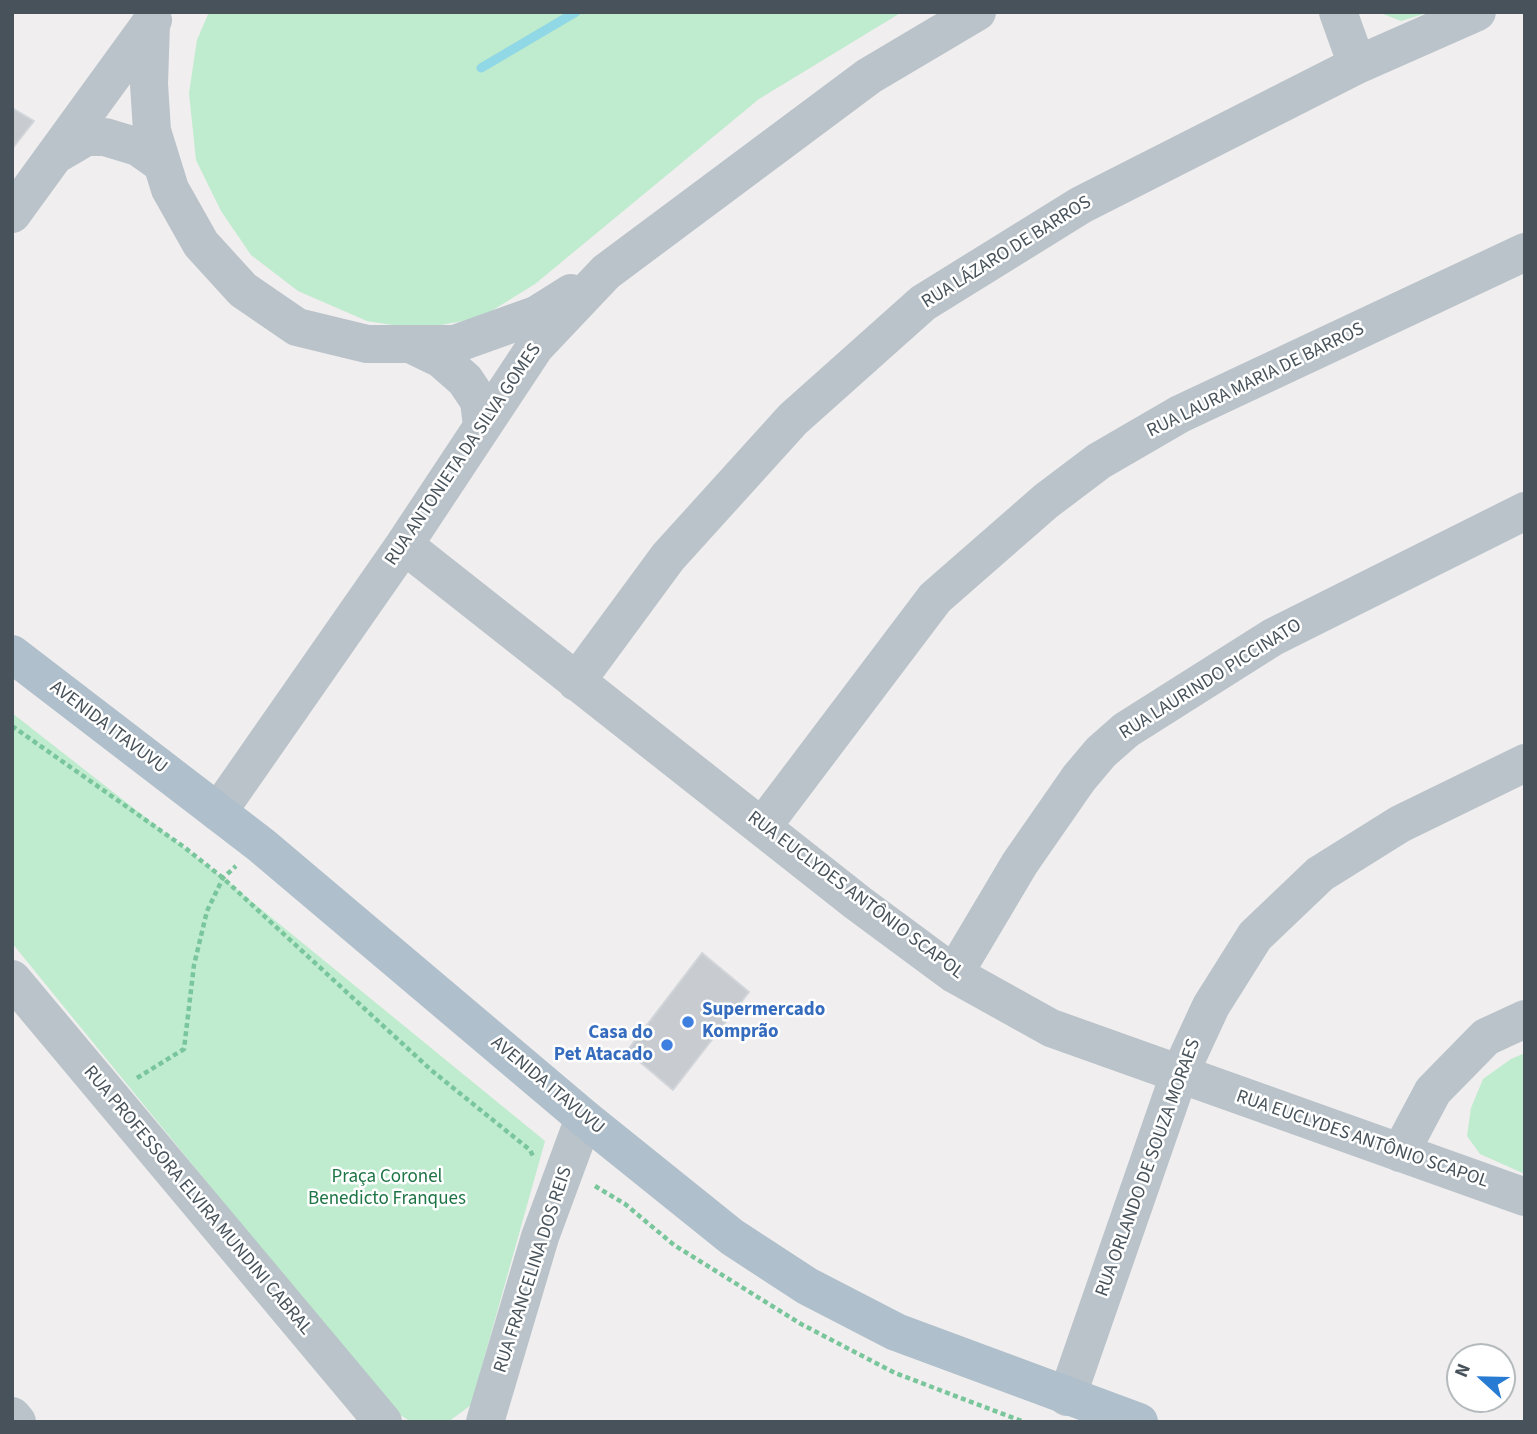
<!DOCTYPE html>
<html>
<head>
<meta charset="utf-8">
<style>
	body { margin:0 }
	#map { position:relative; width:1537px; height:1434px; overflow:hidden; background:#f0eeee; font-family:"Source Sans 3",sans-serif }
	canvas { display:block }
	.frame { position:absolute; inset:0; border:14px solid #47525a; pointer-events:none }
	.north { position:absolute; left:1446px; top:1343px; width:70px; height:70px; box-sizing:border-box; background:#fff; border:2px solid #b5babd; border-radius:50%; rotate:292deg; font-size:19px; font-weight:700; line-height:28px; text-align:center; color:#47525a }
	.north::after { content:''; display:block; margin:auto; width:24px; height:32px; background:#277bd2; clip-path:polygon(50% 0,100% 100%,50% 72%,0 100%) }
</style>
</head>
<body>
<div id="map">
<canvas width="1537" height="1434"></canvas>
<div class="frame"></div>
<div class="north">N</div>
</div>
<script>
const c = document.querySelector('canvas').getContext('2d');
c.lineJoin = 'round';
function fill(path, color) {
  c.fillStyle = color;
  c.fill(path, 'evenodd');
}
function toPath(rows) {
  const path = new Path2D();
  for (const r of rows) {
    path.moveTo(r[0], r[1]);
    for (let i = 2; i < r.length; i += 2) path.lineTo(r[i], r[i + 1]);
  }
  return path;
}
function trace(path, color, width, dash) {
  c.strokeStyle = color;
  c.lineWidth = width;
  c.lineCap = dash ? 'butt' : 'round';
  c.setLineDash(dash || []);
  c.stroke(path);
}
function label(font, color, halo, rows, align = 'center') {
  c.font = font + ' "Source Sans 3",sans-serif';
  c.lineWidth = 5;
  c.setLineDash([]);
  c.textBaseline = 'middle';
  c.strokeStyle = halo;
  c.fillStyle = color;
  for (const [text, x, y, turn = 0] of rows) {
    c.save();
    c.translate(x, y);
    c.rotate((+turn || 0) * Math.PI / 180);
    c.textAlign = isNaN(turn) ? turn : align;
    if (halo) c.strokeText(text, 0, 0);
    c.fillText(text, 0, 0);
    c.restore();
  }
}
fill(toPath([
	[209,12,902,12,759,99,535,284,480,318,418,329,367,321,298,291,251,255,221,211,196,160,189,93,197,40],
	[1378,12,1430,12,1401,21],
	[12,713,223,878,545,1141,471,1405,448,1422,412,1422,393,1411,12,943],
	[1525,1053,1525,1174,1480,1154,1467,1136,1471,1108,1483,1079,1511,1059]
]), '#bfebce');
trace(toPath([
	[481,68,576,12]
]), '#90d8e5', 9);
const building = toPath([
	[12,108,34,121,12,149,12,108],
	[702,953,749,992,673,1090,627,1051,702,953]
]);
fill(building, '#c8cbd0');
trace(building, '#d2d5d9', 2);
trace(toPath([
	[12,726,184,847,223,878,431,1070,530,1150,534,1158],
	[137,1078,184,1049,194,965,207,911,223,878,236,866],
	[595,1186,625,1204,674,1245,801,1324,895,1373,1024,1422]
]), '#7ac69c', 4.5, [5, 3.5]);
trace(toPath([
	[1338,12,1357,65],
	[151,23,149,84,152,131,170,189,201,244,243,290,297,327,367,344,455,344,536,315,571,293],
	[57,154,86,137,105,137,138,147,162,164],
	[12,214,153,20],
	[412,345,441,359,465,380,479,401,482,426],
	[404,545,858,903,954,974,1051,1028,1525,1197],
	[576,682,668,557,793,419,923,303,1081,205,1357,65,1477,12],
	[218,812,404,545,535,347,606,272,869,76,977,12],
	[762,827,935,598,1046,501,1099,461,1180,414,1525,252],
	[954,974,1020,863,1079,778,1101,752,1126,730,1273,637,1525,511],
	[12,979,383,1422],
	[1400,1153,1433,1091,1486,1037,1525,1019],
	[1067,1397,1179,1075,1211,1006,1255,936,1320,874,1400,824,1525,763],
	[12,1416,17,1422],
	[485,1422,540,1237,584,1118]
]), '#bac3ca', 38);
trace(toPath([
	[12,654,261,845,584,1118,732,1237,807,1286,896,1332,1139,1422]
]), '#afbfcb', 38);
for (const [x, y, r, color] of [
	[688,1022,7,"#3f7fe0"],
	[667,1045,7,"#3f7fe0"]
]) {
  const dot = new Path2D();
  dot.arc(x, y, r, 0, 2 * Math.PI);
  c.fillStyle = color;
  c.fill(dot);
  trace(dot, '#fff', 2.5);
}
label('19px', '#47525a', '#fff', [
	["RUA LÁZARO DE BARROS",1007,253,-32],
	["RUA LAURA MARIA DE BARROS",1256,381,-26],
	["RUA ANTONIETA DA SILVA GOMES",464,455,-56],
	["RUA LAURINDO PICCINATO",1211,680,-32],
	["AVENIDA ITAVUVU",108,728,37],
	["RUA EUCLYDES ANTÔNIO SCAPOL",855,896,37],
	["AVENIDA ITAVUVU",547,1086,40],
	["RUA EUCLYDES ANTÔNIO SCAPOL",1362,1140,19],
	["RUA ORLANDO DE SOUZA MORAES",1149,1168,-70],
	["RUA PROFESSORA ELVIRA MUNDINI CABRAL",197,1201,50],
	["RUA FRANCELINA DOS REIS",534,1270,-72]
]);
label('bold 19px', '#366cbe', '#fff', [
	["Supermercado",702,1011],
	["Komprão",702,1033],
	["Casa do",653,1034,"right"],
	["Pet Atacado",653,1056,"right"]
], 'left');
label('19px', '#1e7545', '#fff', [
	["Praça Coronel",387,1178],
	["Benedicto Franques",387,1200]
]);
</script>
</body>
</html>
